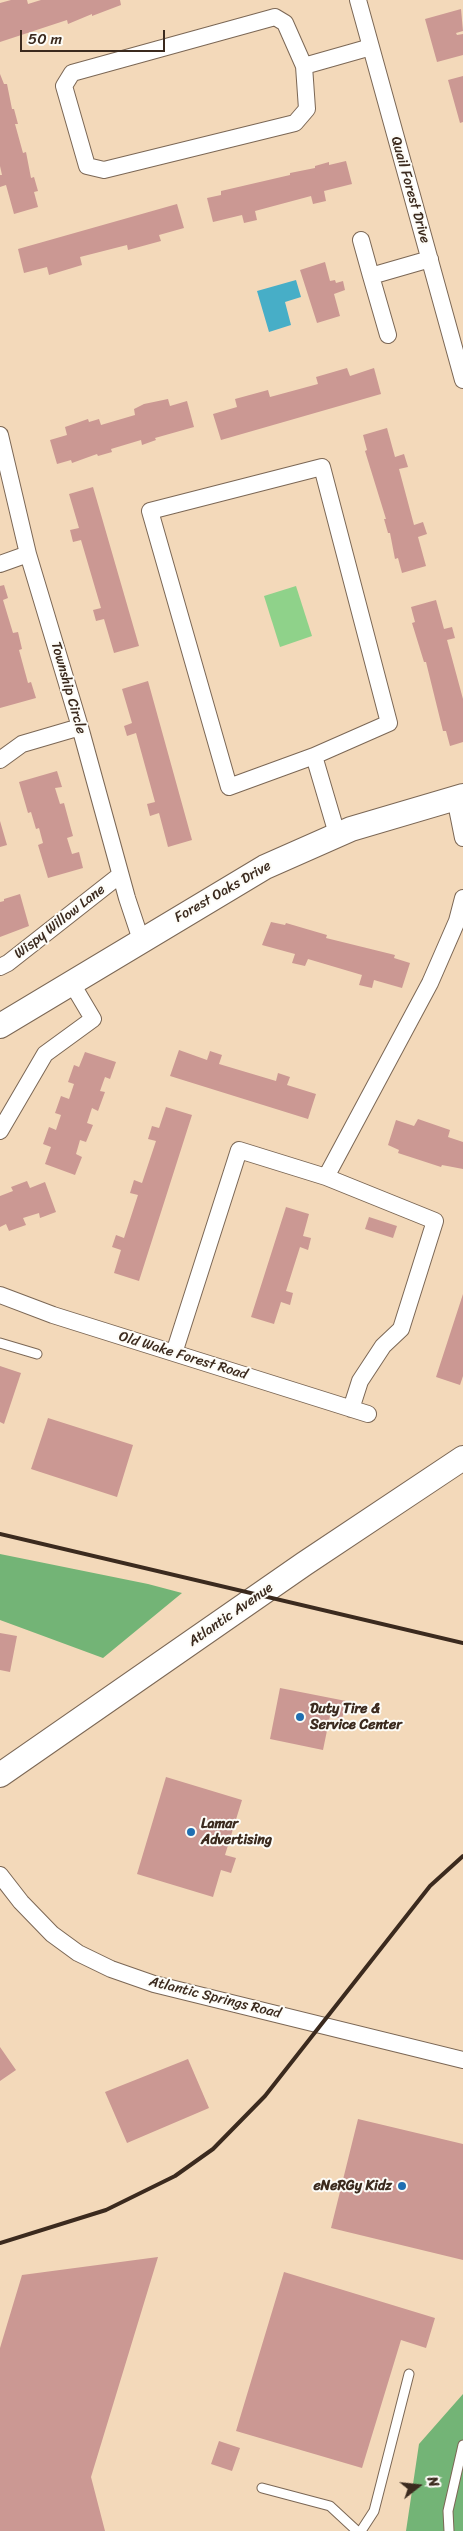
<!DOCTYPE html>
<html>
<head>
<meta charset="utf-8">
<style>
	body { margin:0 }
	#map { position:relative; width:463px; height:2531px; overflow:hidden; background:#f3d9ba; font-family:Sriracha,sans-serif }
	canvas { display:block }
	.north { position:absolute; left:393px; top:2461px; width:50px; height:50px; -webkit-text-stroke:4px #fdfcf7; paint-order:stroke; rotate:74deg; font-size:14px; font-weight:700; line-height:20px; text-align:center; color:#3b2a1e }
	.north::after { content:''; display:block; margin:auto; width:18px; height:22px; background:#3b2a1e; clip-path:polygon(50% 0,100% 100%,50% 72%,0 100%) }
	.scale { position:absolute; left:20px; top:30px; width:145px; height:22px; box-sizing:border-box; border:2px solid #3b2a1e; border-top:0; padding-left:6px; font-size:15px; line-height:18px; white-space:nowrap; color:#3b2a1e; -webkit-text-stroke:4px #fdfcf7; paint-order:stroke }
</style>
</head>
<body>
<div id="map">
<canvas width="463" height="2531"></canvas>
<div class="north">N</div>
<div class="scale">50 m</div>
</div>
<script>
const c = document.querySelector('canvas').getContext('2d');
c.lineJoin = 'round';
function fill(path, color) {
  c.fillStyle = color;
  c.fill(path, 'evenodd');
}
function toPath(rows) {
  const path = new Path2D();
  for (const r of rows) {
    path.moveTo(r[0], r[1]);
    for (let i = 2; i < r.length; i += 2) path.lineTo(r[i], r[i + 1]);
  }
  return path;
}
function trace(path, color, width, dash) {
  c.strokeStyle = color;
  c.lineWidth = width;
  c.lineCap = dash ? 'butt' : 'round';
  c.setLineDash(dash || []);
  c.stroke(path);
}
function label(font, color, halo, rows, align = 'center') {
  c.font = font + ' Sriracha,sans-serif';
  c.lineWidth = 4;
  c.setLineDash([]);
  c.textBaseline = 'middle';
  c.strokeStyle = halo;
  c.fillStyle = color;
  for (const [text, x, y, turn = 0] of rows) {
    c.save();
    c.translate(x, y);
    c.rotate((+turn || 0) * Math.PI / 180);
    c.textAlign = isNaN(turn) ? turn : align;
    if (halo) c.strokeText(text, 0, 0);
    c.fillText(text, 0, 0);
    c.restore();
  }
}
fill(toPath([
	[296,586,312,636,280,647,264,596]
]), '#8fd28a');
fill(toPath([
	[0,1554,148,1584,182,1593,103,1658,0,1620],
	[463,2394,463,2531,406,2531,419,2444]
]), '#73b476');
fill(toPath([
	[296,280,301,297,285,302,291,325,269,332,257,291]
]), '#47aec7');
fill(toPath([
	[11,0,27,0,28,4,41,0,120,0,121,5,92,16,92,14,68,24,67,20,0,42,0,3],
	[461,9,463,31,456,33,457,35,463,34,463,55,437,62,425,19],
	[0,74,4,84,7,84,12,109,14,109,18,124,15,124,23,153,26,152,31,178,34,177,38,191,34,192,38,207,14,214,6,185,0,187,0,175,2,175,0,166],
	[463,76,463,122,460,123,448,80],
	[346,161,352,184,324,191,326,201,313,204,311,196,255,211,257,220,244,223,242,215,213,222,207,198,221,195,221,191,290,175,290,173,315,168,315,166,329,162,329,165],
	[177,204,184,228,159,235,161,241,128,250,127,245,80,257,82,265,49,275,47,267,24,273,18,249],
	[325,262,330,281,335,280,336,283,343,281,345,290,334,294,340,316,317,323,300,270],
	[347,368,350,376,374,368,381,394,221,440,213,414,237,407,235,399,268,390,270,397,318,384,316,377],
	[168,399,170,406,187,401,194,427,155,438,156,440,142,445,141,440,111,449,112,452,98,456,97,454,72,463,71,460,57,464,50,440,67,435,65,427,88,419,89,422,99,419,101,425,135,415,134,409,144,404],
	[387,428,395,457,404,454,408,467,399,469,414,525,423,522,427,534,418,537,426,566,402,573,398,558,395,559,390,533,388,533,384,519,386,519,365,451,367,450,363,435],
	[93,487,139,646,114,653,104,619,96,621,93,610,101,608,81,540,73,542,70,530,79,528,69,494],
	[4,585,8,598,3,600,13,633,18,632,22,649,19,650,28,683,31,682,36,698,0,708,0,586],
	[436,600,444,629,452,627,455,638,447,640,463,699,463,742,450,746,446,731,443,731,426,662,424,662,412,623,415,622,411,607],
	[148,681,192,840,168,847,159,813,150,816,147,804,155,802,136,733,127,736,124,726,132,723,122,689],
	[57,771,62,787,55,788,60,804,64,803,73,836,67,838,72,854,79,852,83,868,48,878,38,845,43,843,39,828,36,829,31,812,28,813,19,782],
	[0,821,7,845,0,847],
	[20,894,29,926,0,937,0,902,4,901,4,899],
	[271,922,285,925,286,923,327,935,326,938,395,955,394,958,410,963,402,988,374,980,372,988,359,985,362,975,308,959,305,966,292,963,295,954,262,945],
	[179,1050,207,1060,210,1051,222,1055,219,1064,276,1081,278,1073,290,1077,287,1085,316,1094,308,1119,170,1076],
	[85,1052,116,1062,110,1079,105,1077,100,1091,105,1092,98,1111,92,1108,87,1123,93,1125,86,1142,80,1140,76,1154,82,1157,75,1175,45,1164,51,1147,43,1144,49,1127,56,1130,61,1115,55,1113,61,1096,69,1099,74,1084,68,1082,74,1065,79,1067],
	[166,1107,192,1115,139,1281,114,1273,121,1250,112,1247,116,1235,124,1238,138,1195,130,1193,134,1180,142,1183,156,1141,148,1139,152,1126,159,1128],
	[418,1119,450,1130,448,1137,463,1142,463,1169,442,1165,441,1167,398,1153,399,1150,388,1145,396,1120,414,1126],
	[27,1181,30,1188,45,1182,56,1212,40,1218,39,1213,23,1218,26,1225,9,1231,6,1224,0,1227,0,1196,13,1191,11,1187],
	[286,1207,309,1214,303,1236,311,1238,308,1250,300,1247,286,1291,293,1293,290,1305,281,1302,274,1324,251,1317],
	[369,1217,397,1226,393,1238,365,1229],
	[463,1294,463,1376,460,1385,436,1377],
	[0,1366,21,1373,4,1424,0,1422],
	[48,1418,133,1445,117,1497,31,1469],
	[0,1633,17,1636,10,1672,0,1670],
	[280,1688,346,1701,342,1719,330,1716,323,1750,270,1739],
	[166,1777,242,1800,225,1855,236,1858,231,1873,221,1870,213,1897,137,1874],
	[0,2047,16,2070,0,2081],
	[188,2059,209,2108,127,2143,105,2092],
	[358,2119,463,2144,463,2260,331,2228],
	[158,2257,91,2477,105,2531,0,2531,0,2348,22,2275],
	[284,2272,435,2318,426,2348,401,2340,362,2468,236,2431],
	[219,2441,240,2448,232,2471,211,2464]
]), '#cb9893');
const lane = toPath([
	[0,1343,37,1354],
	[262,2488,330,2506,357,2531],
	[361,2531,374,2511,409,2374],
	[449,2531,448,2511,463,2445]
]);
const street = toPath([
	[358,0,463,380],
	[304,66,285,23,275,17,72,73,64,86,87,166,104,170,295,123,307,109,304,66,371,47],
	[361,240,371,276],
	[388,335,371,276,430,259],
	[0,435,28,554,80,727,127,898,141,940],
	[0,564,28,554],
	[314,756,229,787,150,511,322,467,389,723,314,756,337,834],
	[0,760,22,744,80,727],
	[455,798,463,838],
	[0,967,8,963,120,875],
	[0,1131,45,1054,93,1019,71,982],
	[0,1295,53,1315,368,1414],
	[174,1353,239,1150,326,1177],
	[351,1409,360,1381,383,1346,401,1329,435,1221,326,1177,430,983,457,921,463,898],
	[0,1875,21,1902,52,1934,78,1953,111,1969,154,1984,463,2060]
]);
const secondary = toPath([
	[0,1026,265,867,351,829,463,796],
	[0,1775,304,1564,463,1458]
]);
trace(lane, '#7b6755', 11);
trace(street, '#7b6755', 18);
trace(secondary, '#7b6755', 26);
trace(lane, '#fff', 9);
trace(street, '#fff', 16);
trace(secondary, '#fff', 24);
trace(toPath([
	[0,1534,463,1643],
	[0,2243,106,2210,175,2176,213,2149,265,2096,430,1886,463,1856]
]), '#3b2a1e', 4);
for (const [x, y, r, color] of [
	[300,1717,5,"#1f6fb2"],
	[191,1832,5,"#1f6fb2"],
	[402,2186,5,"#1f6fb2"]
]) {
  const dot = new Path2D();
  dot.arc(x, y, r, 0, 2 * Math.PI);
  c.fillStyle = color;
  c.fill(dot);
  trace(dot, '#fdfcf7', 2);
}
label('14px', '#3b2a1e', '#fdfcf7', [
	["Quail Forest Drive",410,190,74],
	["Township Circle",68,688,74],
	["Forest Oaks Drive",223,892,-30],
	["Wispy Willow Lane",60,922,-38],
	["Old Wake Forest Road",183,1356,17],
	["Atlantic Avenue",231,1615,-35],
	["Atlantic Springs Road",215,1998,14]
]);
label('bold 14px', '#3b2a1e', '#fdfcf7', [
	["Duty Tire &",310,1709],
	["Service Center",310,1725],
	["Lamar",201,1824],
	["Advertising",201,1840],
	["eNeRGy Kidz",392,2186,"right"]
], 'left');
</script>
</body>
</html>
